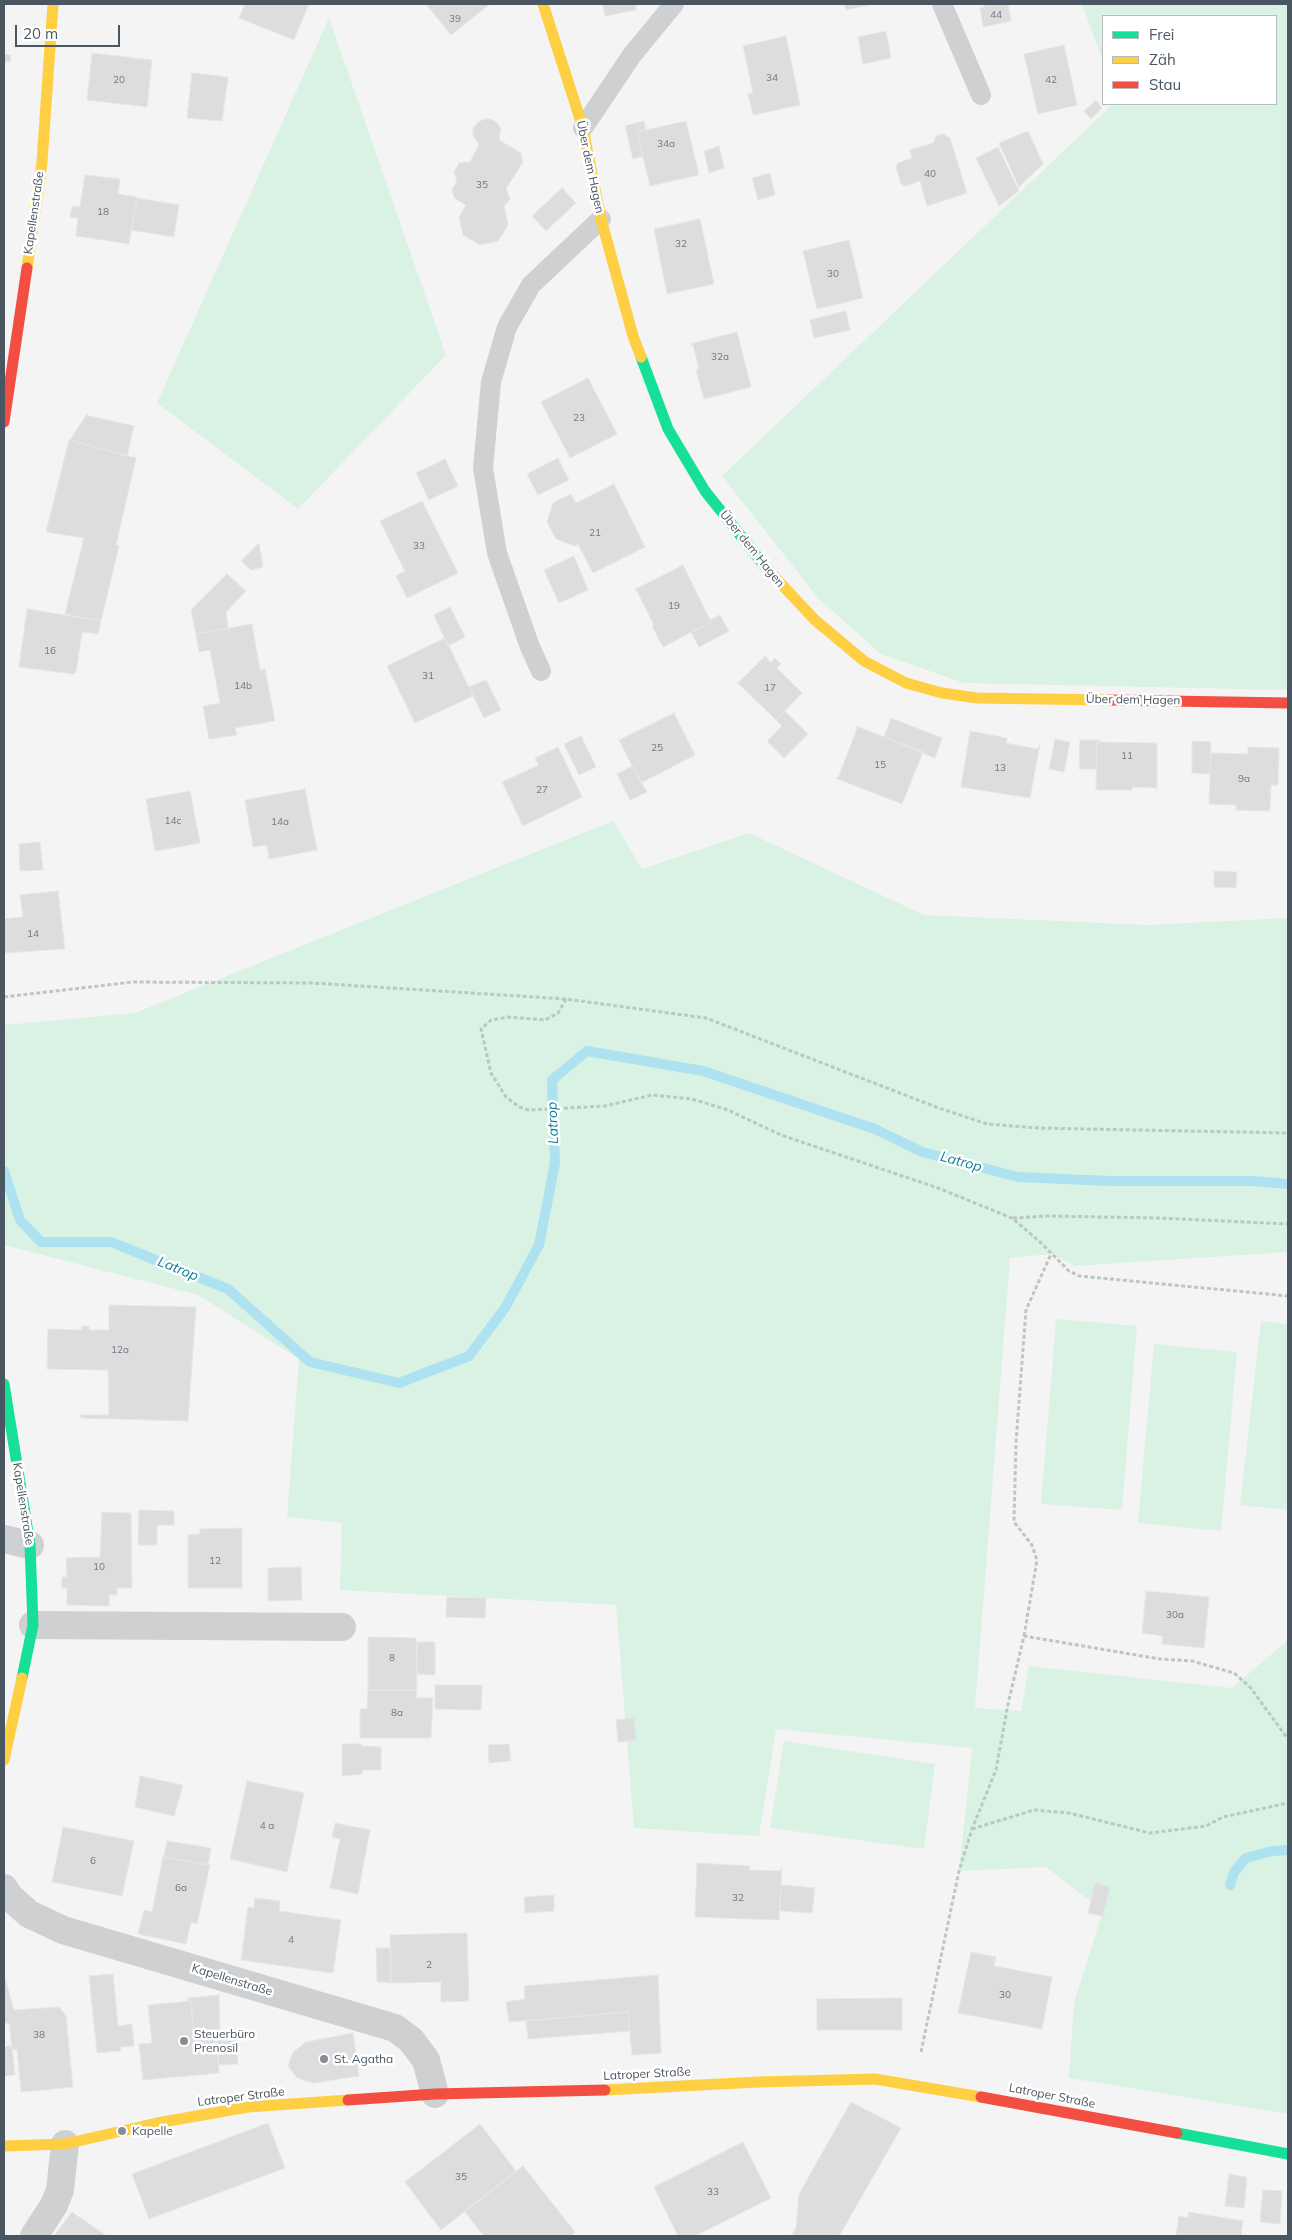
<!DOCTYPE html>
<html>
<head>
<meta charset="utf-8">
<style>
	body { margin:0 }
	#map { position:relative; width:1292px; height:2240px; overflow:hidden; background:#f4f4f4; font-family:Mulish,sans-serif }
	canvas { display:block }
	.frame { position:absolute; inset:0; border:5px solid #4a5661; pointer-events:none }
	.legend { position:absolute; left:1102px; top:15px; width:175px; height:90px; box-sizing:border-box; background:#fff; border:1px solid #b7bbc0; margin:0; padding:6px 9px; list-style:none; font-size:15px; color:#4a5661 }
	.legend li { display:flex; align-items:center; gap:10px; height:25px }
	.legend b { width:25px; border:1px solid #b7bbc0 }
	.scale { position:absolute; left:15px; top:25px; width:105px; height:22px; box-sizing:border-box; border:2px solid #4a5661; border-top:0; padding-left:6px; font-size:15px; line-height:18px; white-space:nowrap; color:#4a5661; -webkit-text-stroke:4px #fff; paint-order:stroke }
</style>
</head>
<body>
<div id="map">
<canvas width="1292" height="2240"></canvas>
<div class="frame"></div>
<ul class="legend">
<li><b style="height:6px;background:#16e098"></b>Frei</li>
<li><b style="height:6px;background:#ffcf43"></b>Zäh</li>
<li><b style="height:6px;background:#f24e42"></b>Stau</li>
</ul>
<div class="scale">20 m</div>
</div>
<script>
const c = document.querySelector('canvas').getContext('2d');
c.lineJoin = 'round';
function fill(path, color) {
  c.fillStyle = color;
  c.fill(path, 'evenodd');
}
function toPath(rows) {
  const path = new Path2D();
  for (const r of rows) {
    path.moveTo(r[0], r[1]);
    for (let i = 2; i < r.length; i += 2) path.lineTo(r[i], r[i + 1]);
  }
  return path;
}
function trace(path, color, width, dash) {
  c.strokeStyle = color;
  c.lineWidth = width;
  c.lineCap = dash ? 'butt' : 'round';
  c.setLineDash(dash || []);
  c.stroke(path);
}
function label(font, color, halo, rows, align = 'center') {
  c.font = font + ' Mulish,sans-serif';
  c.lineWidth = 5;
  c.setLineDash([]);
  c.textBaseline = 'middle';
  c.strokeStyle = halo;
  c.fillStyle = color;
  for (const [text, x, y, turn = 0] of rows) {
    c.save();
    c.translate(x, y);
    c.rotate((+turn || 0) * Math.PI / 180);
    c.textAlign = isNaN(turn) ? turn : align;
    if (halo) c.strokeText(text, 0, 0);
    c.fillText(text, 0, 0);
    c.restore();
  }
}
fill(toPath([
	[1082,4,1288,4,1288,690,964,683,881,654,819,599,722,476,1113,104,1276,104,1276,16,1103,16,1103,61],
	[329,18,446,355,298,509,157,403],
	[613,821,642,869,749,833,924,915,1148,925,1288,918,1288,1252,1075,1266,1051,1254,1010,1258,975,1708,1021,1711,1029,1666,1232,1688,1288,1640,1288,2114,1069,2078,1074,2003,1103,1911,1046,1867,959,1871,972,1748,776,1729,759,1836,634,1828,616,1605,340,1590,342,1523,287,1517,299,1359,198,1295,4,1245,4,1025,135,1013],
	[1056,1319,1137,1326,1122,1510,1041,1504],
	[1261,1321,1288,1324,1288,1510,1240,1505],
	[1154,1344,1237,1352,1221,1531,1138,1523],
	[784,1741,935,1764,924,1849,770,1828]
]), '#d9f2e3');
trace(toPath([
	[4,1171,20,1220,41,1242,111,1242,228,1289,310,1362,399,1383,469,1356,505,1308,539,1245,555,1163,552,1080,587,1051,703,1071,875,1129,922,1152,1018,1177,1110,1181,1254,1181,1288,1184],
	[1230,1885,1234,1872,1246,1858,1272,1851,1288,1850]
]), '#aee2f0', 10);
const building = toPath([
	[245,4,309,4,294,40,239,18,245,4],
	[426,4,490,4,451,35,426,4],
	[603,4,635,4,636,10,605,16,603,4],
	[844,4,873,4,846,10,844,4],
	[984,4,1008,4,1011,21,983,27,980,8,985,7,984,4],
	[886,31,891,58,863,64,858,37,886,31],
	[786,36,800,105,753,115,748,94,753,93,743,46,786,36],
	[4,43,4,54,11,55,10,62,4,62,4,43],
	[1064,45,1077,105,1038,114,1024,54,1064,45],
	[92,53,152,60,147,107,87,100,92,53],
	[192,73,228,77,222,121,187,118,192,73],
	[1096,100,1102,108,1091,119,1084,111,1096,100],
	[484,119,491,119,497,123,501,129,499,140,521,153,523,162,506,189,510,199,504,206,508,225,498,241,480,245,463,235,459,217,466,205,454,198,452,189,457,182,454,172,459,163,470,162,479,144,473,136,473,129,477,123,484,119],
	[644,121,646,130,637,132,643,156,633,159,625,126,644,121],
	[686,121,699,175,650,186,637,132,686,121],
	[1028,131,1043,164,1019,187,999,143,1028,131],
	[943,134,950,138,967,193,927,206,920,181,905,186,901,184,896,167,898,163,912,158,910,150,933,143,936,136,943,134],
	[719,146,724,168,709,173,704,151,719,146],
	[998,147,1019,191,999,206,976,158,998,147],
	[770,173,775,195,758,200,752,178,770,173],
	[85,175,120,179,118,194,137,197,129,244,76,236,78,218,70,217,72,206,80,207,85,175],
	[562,188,576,203,546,231,532,216,562,188],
	[137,198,179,205,174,237,131,230,137,198],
	[700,219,714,284,667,294,654,229,700,219],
	[849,240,863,298,817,309,803,251,849,240],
	[846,311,850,330,814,338,810,320,846,311],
	[737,332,751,387,704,399,696,370,699,369,693,345,690,344,737,332],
	[588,378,617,434,570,458,541,402,588,378],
	[87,414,89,416,134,426,127,456,70,440,87,414],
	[69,440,136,458,116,545,119,546,101,621,65,614,84,538,46,532,69,440],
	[558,458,569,480,538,495,527,474,558,458],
	[445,459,458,486,429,500,416,473,445,459],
	[614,484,645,547,593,573,578,544,575,546,556,539,547,522,553,503,571,494,576,503,614,484],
	[422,501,458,573,407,598,396,576,405,571,380,521,422,501],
	[259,543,263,567,251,570,241,561,259,543],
	[574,556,588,590,559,603,544,570,574,556],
	[683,565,711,622,663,647,652,626,654,625,637,591,634,590,683,565],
	[227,574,246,591,226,612,228,628,196,634,191,610,227,574],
	[450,607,465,637,448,646,434,615,450,607],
	[27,609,101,621,98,634,82,632,76,672,73,674,19,667,27,609],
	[720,615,729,631,699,647,691,632,711,622,710,620,720,615],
	[252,624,260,670,265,669,275,721,235,728,237,735,209,739,203,706,220,703,210,650,199,652,196,634,252,624],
	[445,638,473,696,415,723,387,666,445,638],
	[765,656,771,663,775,658,781,664,777,668,802,693,776,720,738,683,765,656],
	[486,680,501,710,484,718,469,687,486,680],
	[785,711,808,734,784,758,767,741,782,726,776,720,785,711],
	[674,713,695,755,641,783,619,740,674,713],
	[891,718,942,738,935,758,884,737,891,718],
	[856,726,923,752,902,804,835,778,838,778,857,729,856,726],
	[970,731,1007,738,1006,743,1037,749,1040,744,1030,798,961,787,970,731],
	[581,736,596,767,579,775,564,744,581,736],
	[1055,739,1070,742,1064,772,1049,769,1055,739],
	[1080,740,1099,740,1099,743,1097,742,1096,769,1079,769,1080,740],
	[1192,741,1211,742,1210,774,1192,773,1192,741],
	[1097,742,1157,743,1157,791,1156,788,1132,787,1132,790,1096,790,1097,742],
	[558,747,582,797,523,826,502,782,539,765,535,758,558,747],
	[1248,747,1279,748,1278,785,1271,785,1270,811,1236,810,1236,805,1209,804,1211,753,1248,754,1248,747],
	[632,766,647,792,630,800,617,774,632,766],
	[305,789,317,850,269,859,267,845,253,847,245,800,305,789],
	[190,791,200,843,155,851,146,799,190,791],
	[40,842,43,870,20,871,19,844,40,842],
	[1214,871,1237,872,1236,888,1214,887,1214,871],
	[58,891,65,949,4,953,4,919,23,917,20,895,58,891],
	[109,1305,196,1307,188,1421,81,1418,80,1415,109,1415,108,1370,47,1369,48,1329,82,1330,82,1326,89,1326,89,1330,109,1330,109,1305],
	[139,1510,174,1511,174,1525,157,1525,157,1545,138,1545,139,1510],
	[102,1512,131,1513,132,1588,117,1588,117,1595,109,1595,109,1606,67,1605,67,1588,62,1588,62,1577,67,1577,66,1558,100,1557,102,1512],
	[242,1528,242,1588,188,1588,188,1535,200,1534,200,1529,242,1528],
	[301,1567,302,1600,268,1601,268,1568,301,1567],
	[1146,1591,1209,1597,1204,1648,1162,1644,1163,1636,1142,1633,1146,1591],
	[447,1597,486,1598,485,1618,446,1617,447,1597],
	[368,1637,416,1638,417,1690,368,1690,368,1637],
	[417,1642,435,1642,435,1675,417,1674,417,1642],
	[435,1685,482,1685,481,1710,435,1709,435,1685],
	[368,1690,417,1690,416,1698,433,1698,431,1738,360,1738,360,1709,367,1709,368,1690],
	[634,1718,636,1740,618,1742,616,1720,634,1718],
	[342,1744,361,1744,362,1746,381,1747,381,1770,362,1770,362,1774,342,1776,342,1744],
	[509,1744,511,1761,489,1763,488,1745,509,1744],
	[140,1776,183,1785,174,1816,135,1807,140,1776],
	[247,1781,304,1793,287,1872,230,1859,247,1781],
	[335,1823,370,1830,358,1894,330,1888,340,1839,332,1837,335,1823],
	[63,1827,134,1841,122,1896,52,1882,63,1827],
	[167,1841,211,1848,208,1865,164,1857,167,1841],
	[163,1857,210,1865,197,1924,191,1922,186,1944,138,1934,144,1910,152,1912,163,1857],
	[697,1863,750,1866,749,1870,780,1871,782,1867,779,1920,695,1917,697,1863],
	[1095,1883,1110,1887,1103,1916,1088,1913,1095,1883],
	[781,1885,815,1888,812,1913,780,1911,781,1885],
	[554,1895,554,1911,525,1913,524,1897,554,1895],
	[255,1898,280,1901,279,1911,341,1920,333,1973,241,1960,248,1907,254,1908,255,1898],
	[467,1933,469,2001,441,2002,441,1982,391,1983,390,1935,467,1933],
	[376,1948,391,1948,391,1983,377,1982,376,1948],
	[971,1952,996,1957,994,1966,1052,1977,1042,2029,958,2013,971,1952],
	[113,1974,118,2026,132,2024,134,2046,120,2047,121,2051,97,2053,89,1976,113,1974],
	[4,1975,14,2010,59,2007,66,2016,73,2087,21,2092,17,2049,12,2050,9,2023,4,2023,4,1975],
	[658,1975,661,2053,632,2055,628,2012,509,2022,506,2002,525,1999,524,1986,658,1975],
	[219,1995,220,2030,214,2031,215,2037,194,2039,191,2001,189,2001,188,1998,219,1995],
	[902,1998,902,2030,817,2030,817,1999,902,1998],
	[191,2001,194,2039,216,2037,219,2073,143,2080,139,2044,152,2043,148,2005,191,2001],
	[628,2012,630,2031,528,2039,526,2021,628,2012],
	[236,2030,238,2064,219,2065,214,2031,236,2030],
	[353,2033,359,2076,313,2083,297,2078,288,2066,293,2052,306,2042,353,2033],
	[12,2046,15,2075,4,2076,4,2047,12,2046],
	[851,2102,901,2128,839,2236,791,2236,796,2228,799,2194,851,2102],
	[268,2123,285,2168,149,2219,132,2174,268,2123],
	[480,2124,516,2171,441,2230,405,2182,480,2124],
	[743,2142,771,2198,695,2236,678,2236,654,2187,743,2142],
	[523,2166,575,2232,570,2236,484,2236,465,2212,523,2166],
	[1229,2174,1247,2177,1244,2208,1225,2206,1229,2174],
	[1263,2190,1282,2191,1280,2224,1260,2222,1263,2190],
	[72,2212,107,2236,54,2236,72,2212],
	[1189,2212,1243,2221,1241,2236,1176,2236,1179,2216,1188,2218,1189,2212]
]);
fill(building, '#ddddde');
trace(building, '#e5e6e7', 1);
trace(toPath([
	[4,997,132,982,312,983,566,999,706,1018,936,1107,987,1124,1037,1128,1288,1133],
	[566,999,558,1013,545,1020,509,1017,491,1020,481,1029,491,1073,506,1097,519,1107,529,1110,605,1106,652,1095,692,1099,728,1110,781,1135,938,1188,1012,1218,1039,1241,1069,1271,1079,1276,1288,1296],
	[1013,1218,1049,1216,1159,1218,1288,1224],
	[1024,1636,1037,1560,1032,1545,1014,1522,1016,1442,1026,1310,1051,1254],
	[972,1829,1034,1810,1069,1813,1150,1833,1206,1826,1223,1817,1288,1803],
	[921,2052,959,1871,972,1829,996,1770,1008,1704,1024,1636,1160,1659,1192,1661,1234,1673,1250,1687,1288,1739]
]), '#bcc7c4', 3, [4, 2.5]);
trace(toPath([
	[942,4,981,95],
	[583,128,632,55,674,4],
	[541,671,530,647,497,553,483,468,491,382,507,327,531,285,601,219]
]), '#ced0d2', 20);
trace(toPath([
	[4,1539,30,1545],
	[33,1625,342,1627],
	[4,1888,10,1897,29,1914,63,1930,395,2028,411,2040,426,2060,435,2094],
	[34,2236,54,2205,60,2190,65,2144]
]), '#ced0d2', 28);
trace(toPath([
	[641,357,668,429,705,491,768,570],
	[4,1384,30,1545,33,1625,22,1678],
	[1177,2133,1288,2154]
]), '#16e098', 11);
trace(toPath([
	[543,4,583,128,601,219,633,336,641,357],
	[27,268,42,162,53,4],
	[768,570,815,620,864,661,906,683,942,693,977,698,1109,700],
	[4,1760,22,1678],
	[605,2090,758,2082,875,2079,981,2097],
	[4,2146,65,2144,157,2123,248,2107,348,2100]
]), '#ffcf43', 11);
trace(toPath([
	[4,422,27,268],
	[1109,700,1288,703],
	[981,2097,1177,2133],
	[348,2100,435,2094,605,2090]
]), '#f24e42', 11);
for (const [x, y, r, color] of [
	[184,2041,5,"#868d94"],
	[324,2059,5,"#868d94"],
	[122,2131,5,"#868d94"]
]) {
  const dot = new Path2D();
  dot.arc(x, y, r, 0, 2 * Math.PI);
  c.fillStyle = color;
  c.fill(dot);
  trace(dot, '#fff', 2);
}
label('10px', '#707881', null, [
	["44",996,15],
	["39",455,19],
	["34",772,78],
	["20",119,80],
	["42",1051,80],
	["34a",666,144],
	["40",930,174],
	["35",482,185],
	["18",103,212],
	["32",681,244],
	["30",833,274],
	["32a",720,357],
	["23",579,418],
	["21",595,533],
	["33",419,546],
	["19",674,606],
	["16",50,651],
	["31",428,676],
	["14b",243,686],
	["17",770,688],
	["25",657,748],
	["11",1127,756],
	["15",880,765],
	["13",1000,768],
	["9a",1244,779],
	["27",542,790],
	["14c",173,821],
	["14a",280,822],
	["14",33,934],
	["12a",120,1350],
	["12",215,1561],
	["10",99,1567],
	["30a",1175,1615],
	["8",392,1658],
	["8a",397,1713],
	["4 a",267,1826],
	["6",93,1861],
	["6a",181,1888],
	["32",738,1898],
	["4",291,1940],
	["2",429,1965],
	["30",1005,1995],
	["38",39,2035],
	["35",461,2177],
	["33",713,2192]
]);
label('12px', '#4a5661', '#fff', [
	["Über dem Hagen",590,167,78],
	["Kapellenstraße",34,213,-82],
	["Über dem Hagen",752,549,51],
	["Über dem Hagen",1133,700,1],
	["Kapellenstraße",23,1504,81],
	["Kapellenstraße",232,1980,17],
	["Latroper Straße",647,2074,-3],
	["Latroper Straße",1052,2096,11],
	["Latroper Straße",241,2097,-7]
]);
label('12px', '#4a5661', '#fff', [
	["Steuerbüro",194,2034],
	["Prenosil",194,2048],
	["St. Agatha",334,2059],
	["Kapelle",132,2131]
], 'left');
label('italic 14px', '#0c7c9b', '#fff', [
	["Latrop",553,1123,-92],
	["Latrop",961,1162,15],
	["Latrop",178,1269,22]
]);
</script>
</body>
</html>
